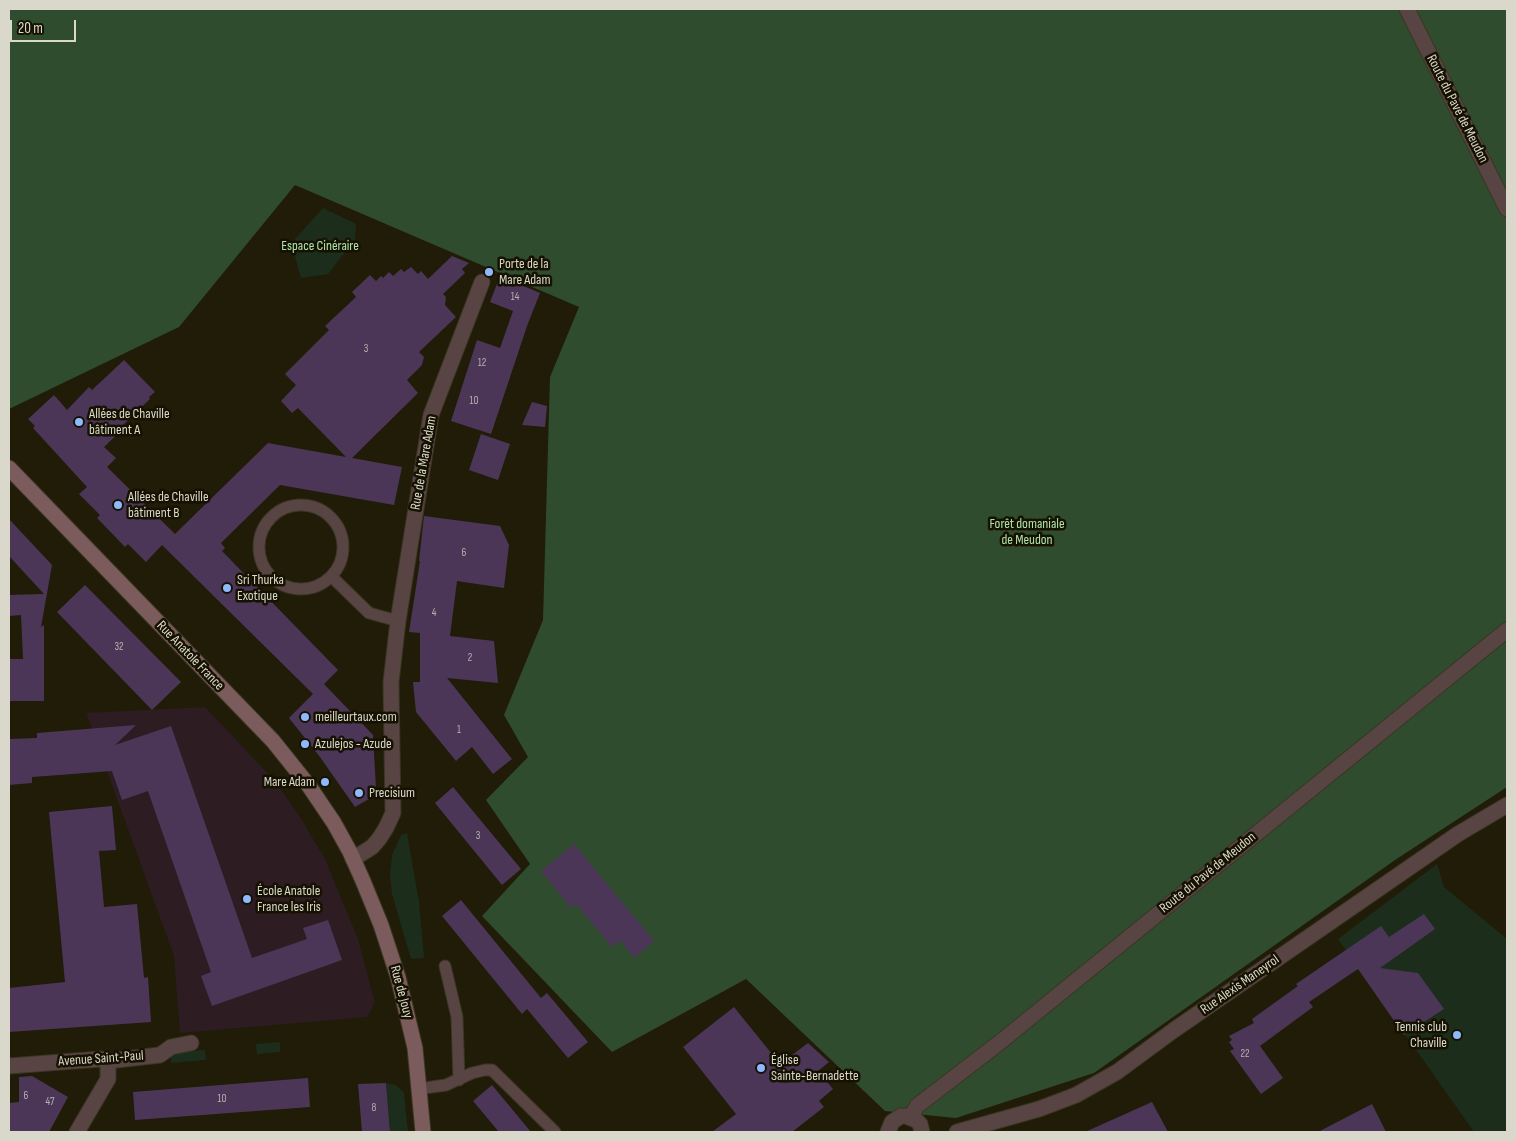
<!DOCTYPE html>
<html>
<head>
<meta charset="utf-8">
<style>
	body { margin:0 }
	#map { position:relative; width:1516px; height:1141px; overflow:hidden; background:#201c08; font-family:"Sofia Sans Condensed",sans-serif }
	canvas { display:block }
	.frame { position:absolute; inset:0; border:10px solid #dad8cb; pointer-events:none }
	.scale { position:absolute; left:10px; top:20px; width:66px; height:22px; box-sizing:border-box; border:2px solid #dad8cb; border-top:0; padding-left:6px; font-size:15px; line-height:18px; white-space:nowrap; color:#dad8cb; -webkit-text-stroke:4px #161202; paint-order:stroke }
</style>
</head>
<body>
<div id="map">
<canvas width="1516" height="1141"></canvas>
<div class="frame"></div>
<div class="scale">20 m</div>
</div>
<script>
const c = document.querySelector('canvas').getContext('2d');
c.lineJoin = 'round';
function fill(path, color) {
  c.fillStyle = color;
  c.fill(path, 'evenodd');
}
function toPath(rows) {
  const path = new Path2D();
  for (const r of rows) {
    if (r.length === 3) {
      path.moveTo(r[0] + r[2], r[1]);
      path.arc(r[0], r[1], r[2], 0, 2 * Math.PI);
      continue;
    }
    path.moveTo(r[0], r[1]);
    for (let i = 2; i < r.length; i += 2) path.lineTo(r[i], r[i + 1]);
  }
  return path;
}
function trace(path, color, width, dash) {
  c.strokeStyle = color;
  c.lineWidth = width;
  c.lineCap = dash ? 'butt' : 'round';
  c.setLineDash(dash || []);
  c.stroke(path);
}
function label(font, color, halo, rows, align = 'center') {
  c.font = font + ' "Sofia Sans Condensed",sans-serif';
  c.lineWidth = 5;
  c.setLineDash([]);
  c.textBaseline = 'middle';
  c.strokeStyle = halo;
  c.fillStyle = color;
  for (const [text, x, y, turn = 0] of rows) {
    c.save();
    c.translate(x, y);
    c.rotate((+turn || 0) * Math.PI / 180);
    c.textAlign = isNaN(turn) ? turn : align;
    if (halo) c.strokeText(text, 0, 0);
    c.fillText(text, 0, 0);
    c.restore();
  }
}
fill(toPath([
	[205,707,275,781,300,817,325,859,358,939,375,1003,367,1017,180,1033,174,956,86,713]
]), '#2e1c23');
fill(toPath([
	[323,208,356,224,355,239,328,274,301,278,294,253,295,239],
	[407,833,419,902,424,958,411,959,392,894,390,875,392,855,401,835],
	[1437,864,1444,887,1507,939,1507,1132,1474,1132,1338,939],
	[280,1042,280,1052,257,1054,256,1044],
	[205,1050,206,1060,171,1063,171,1053],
	[386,1083,396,1085,404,1093,408,1132,390,1132]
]), '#1c2d1b');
fill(toPath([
	[9,9,1507,9,1507,787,1395,860,1094,1073,956,1118,885,1111,746,979,612,1052,482,916,530,864,486,800,528,757,504,715,543,620,550,377,579,307,295,185,179,327,9,409]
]), '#2f4c2e');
fill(toPath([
	[452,256,469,263,462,269,465,273,443,294,446,297,445,305,456,317,419,352,424,357,422,365,407,380,418,393,352,458,402,467,394,505,280,485,221,543,225,548,222,551,338,670,324,684,373,735,376,789,374,796,355,807,320,757,289,718,313,694,162,545,146,562,128,544,125,547,97,518,100,515,79,494,87,487,33,428,35,426,28,419,54,395,67,410,89,387,92,390,124,360,155,392,149,397,150,399,124,424,126,426,104,447,116,458,107,467,175,534,268,443,346,457,298,408,292,413,281,401,296,385,285,374,329,330,325,326,356,297,352,292,370,275,376,281,381,276,383,278,389,272,393,276,401,269,404,272,411,267,418,274,421,271,428,279],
	[500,276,540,293,527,326,491,434,451,421,477,340,500,348,513,311,490,302],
	[532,402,547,406,545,427,522,425],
	[481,434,510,444,498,480,469,470],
	[424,516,500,526,509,545,504,588,457,581,450,636,494,641,498,683,447,678,512,759,493,774,472,747,456,761,416,712,413,682,420,682,420,633,409,632,420,561,419,561],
	[9,519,52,565,41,627,44,625,44,701,9,701,9,659,23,659,21,615,9,616,9,595,44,594,9,556],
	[85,585,181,682,152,710,57,612],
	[136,725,115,745,171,726,252,958,307,939,303,928,328,920,342,960,212,1006,201,976,211,972,148,791,122,800,112,771,32,777,32,783,9,785,9,739,37,738,37,733],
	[453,787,521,869,502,885,435,803],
	[112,806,116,850,99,851,104,907,137,904,144,978,148,977,151,1022,9,1032,9,988,65,982,49,812],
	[574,844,654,941,634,958,620,940,612,947,576,904,571,908,541,871],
	[461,900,541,998,547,993,588,1042,568,1058,527,1009,522,1014,442,916],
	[1424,914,1435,929,1380,968,1418,973,1444,1009,1404,1035,1358,969,1309,1002,1313,1007,1260,1046,1283,1078,1261,1094,1230,1051,1234,1049,1229,1042,1232,1040,1229,1036,1254,1023,1252,1019,1298,986,1296,984,1381,926,1389,937],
	[734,1007,780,1064,808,1043,829,1062,818,1071,833,1089,819,1101,824,1107,792,1132,712,1132,736,1114,683,1047],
	[32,1076,68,1097,49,1132,9,1132,9,1103,19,1102,19,1077],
	[308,1078,310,1107,135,1120,133,1092],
	[386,1083,390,1132,362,1132,358,1084],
	[492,1085,531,1132,499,1132,473,1101],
	[1152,1102,1168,1132,1085,1132,1143,1106],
	[1372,1104,1386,1132,1318,1132]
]), '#4c3658');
const service = toPath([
	[301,547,42],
	[332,577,369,613,398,621],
	[445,966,457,1017,459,1080],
	[418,1089,446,1085,472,1073,485,1070,492,1070,555,1132]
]);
const minor = toPath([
	[1407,9,1507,209],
	[353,859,372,847,379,839,386,828,393,813,391,682,398,621,431,415,482,282],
	[9,1066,100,1059,108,1061,160,1055,171,1047,191,1043],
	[911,1117,917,1106,999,1043,1507,630],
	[77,1132,108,1079,108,1061],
	[888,1132,892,1122,901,1116,906,1116,916,1120,920,1124,922,1132],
	[957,1132,1039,1109,1076,1095,1117,1072,1174,1030,1458,834,1507,805]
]);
const secondary = toPath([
	[9,468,273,741,309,786,334,823,350,852,363,881,381,925,398,977,415,1048,423,1132]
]);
trace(service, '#3a3623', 13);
trace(minor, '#3a3623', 17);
trace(secondary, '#3a3623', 17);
trace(service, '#594444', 11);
trace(minor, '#594444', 15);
trace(secondary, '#7b5b5b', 15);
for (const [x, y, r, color] of [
	[489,272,5,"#90b8fd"],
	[79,422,5,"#90b8fd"],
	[118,505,5,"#90b8fd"],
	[227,588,5,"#90b8fd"],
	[305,717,5,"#90b8fd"],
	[305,744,5,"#90b8fd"],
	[325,782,5,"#90b8fd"],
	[359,793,5,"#90b8fd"],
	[247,899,5,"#90b8fd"],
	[1457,1035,5,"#90b8fd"],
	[761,1068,5,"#90b8fd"]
]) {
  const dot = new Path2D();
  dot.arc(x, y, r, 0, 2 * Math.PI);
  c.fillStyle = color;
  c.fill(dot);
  trace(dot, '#161202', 2);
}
label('11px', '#b6b0ae', null, [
	["14",515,297],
	["3",366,349],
	["12",482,363],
	["10",474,401],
	["6",464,553],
	["4",434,613],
	["32",119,647],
	["2",470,658],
	["1",459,730],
	["3",478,836],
	["22",1245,1054],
	["6",26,1096],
	["10",222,1099],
	["47",50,1102],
	["8",374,1108]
]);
label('14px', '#dad8cb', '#161202', [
	["Route du Pavé de Meudon",1457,109,63],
	["Rue de la Mare Adam",424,463,-80],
	["Rue Anatole France",190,656,46],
	["Route du Pavé de Meudon",1208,873,-39],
	["Rue Alexis Maneyrol",1240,985,-35],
	["Rue de Jouy",401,992,75],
	["Avenue Saint-Paul",101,1059,-4]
]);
label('14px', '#aee2ab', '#161202', [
	["Espace Cinéraire",320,246],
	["Forêt domaniale",1027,524],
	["de Meudon",1027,540]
]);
label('14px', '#dad8cb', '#161202', [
	["Porte de la",499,264],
	["Mare Adam",499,280],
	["Allées de Chaville",89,414],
	["bâtiment A",89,430],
	["Allées de Chaville",128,497],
	["bâtiment B",128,513],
	["Sri Thurka",237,580],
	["Exotique",237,596],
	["meilleurtaux.com",315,717],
	["Azulejos - Azude",315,744],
	["Mare Adam",315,782,"right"],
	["Precisium",369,793],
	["École Anatole",257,891],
	["France les Iris",257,907],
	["Tennis club",1447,1027,"right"],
	["Chaville",1447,1043,"right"],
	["Église",771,1060],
	["Sainte-Bernadette",771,1076]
], 'left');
</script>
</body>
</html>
